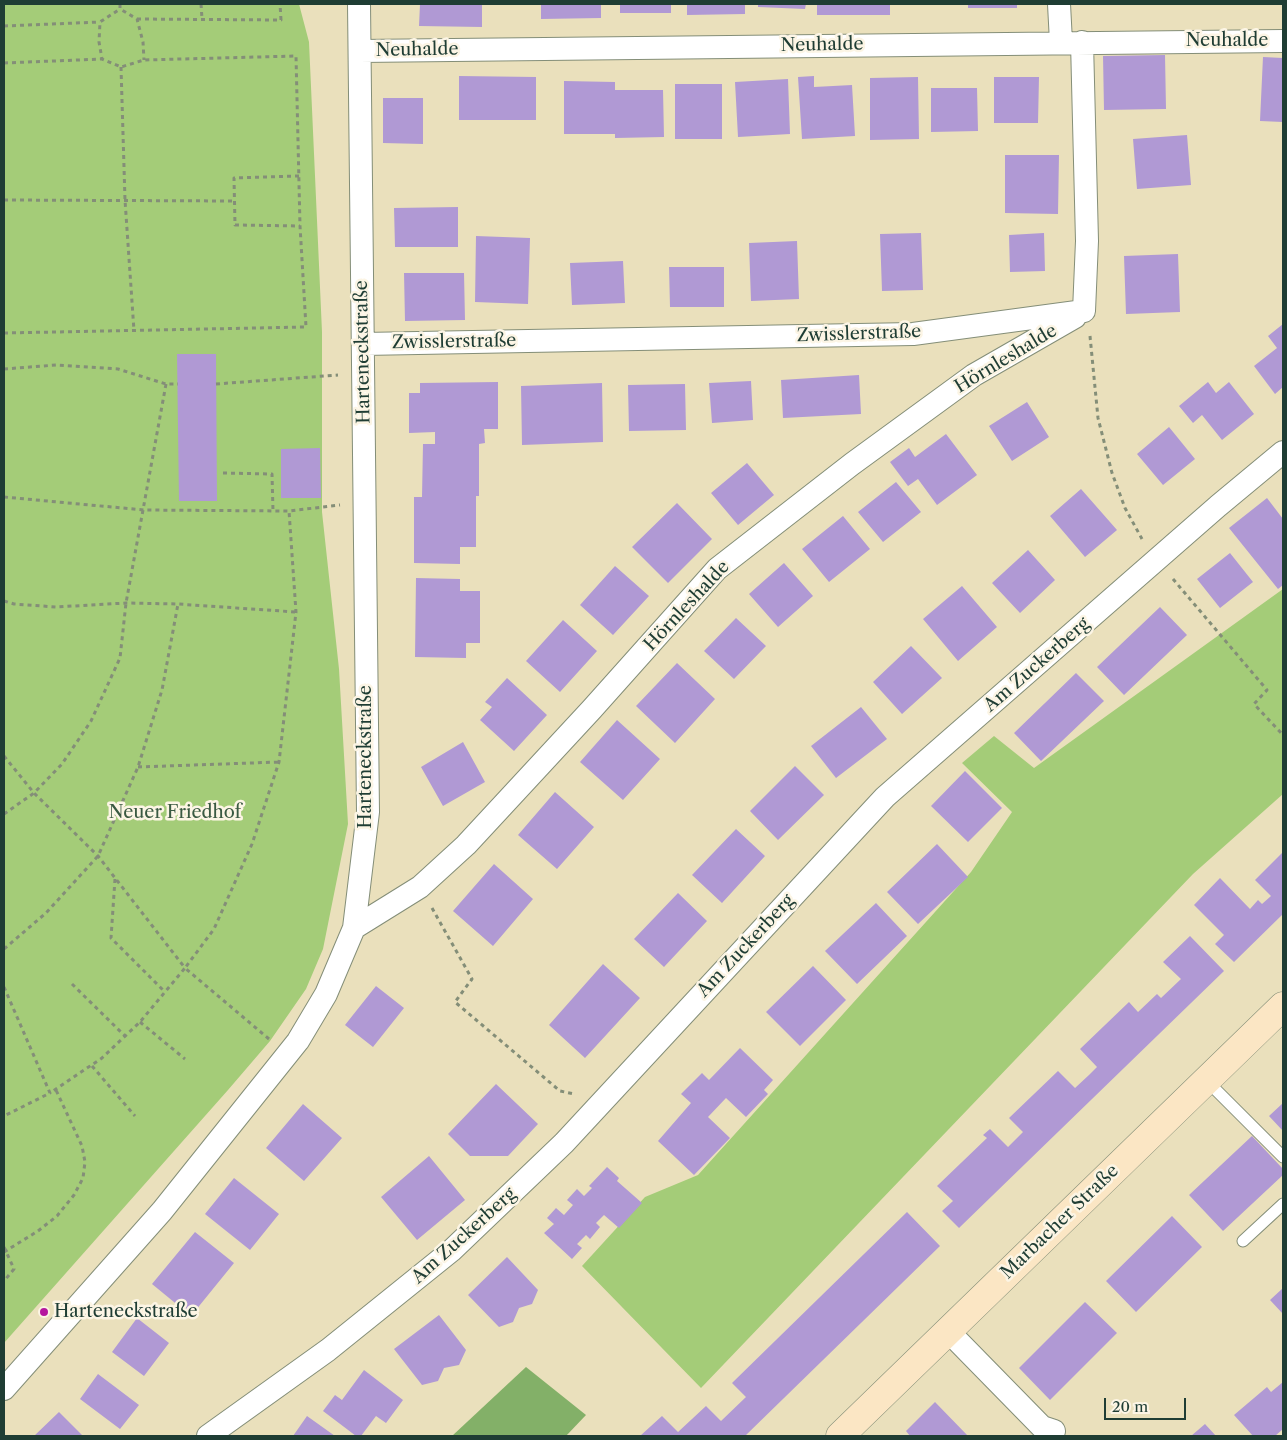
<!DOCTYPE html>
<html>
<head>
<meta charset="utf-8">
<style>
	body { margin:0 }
	#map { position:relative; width:1287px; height:1440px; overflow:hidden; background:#eae0bc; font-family:"Libre Caslon Text",serif }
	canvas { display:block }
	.frame { position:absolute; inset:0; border:5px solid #1f3d34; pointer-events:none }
	.scale { position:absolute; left:1104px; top:1398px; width:82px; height:22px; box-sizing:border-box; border:2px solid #1f3d34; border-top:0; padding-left:6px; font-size:15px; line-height:18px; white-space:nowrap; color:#1f3d34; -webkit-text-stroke:4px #fcf5e5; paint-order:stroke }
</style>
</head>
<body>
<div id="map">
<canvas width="1287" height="1440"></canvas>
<div class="frame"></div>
<div class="scale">20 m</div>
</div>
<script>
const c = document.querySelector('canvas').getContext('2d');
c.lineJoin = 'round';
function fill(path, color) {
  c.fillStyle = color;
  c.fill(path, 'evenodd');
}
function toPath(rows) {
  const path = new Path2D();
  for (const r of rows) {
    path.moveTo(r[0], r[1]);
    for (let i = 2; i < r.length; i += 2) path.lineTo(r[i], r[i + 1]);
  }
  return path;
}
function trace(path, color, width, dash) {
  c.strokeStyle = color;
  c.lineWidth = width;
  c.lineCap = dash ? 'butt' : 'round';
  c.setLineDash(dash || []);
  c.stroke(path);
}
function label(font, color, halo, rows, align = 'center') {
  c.font = font + ' "Libre Caslon Text",serif';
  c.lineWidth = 5;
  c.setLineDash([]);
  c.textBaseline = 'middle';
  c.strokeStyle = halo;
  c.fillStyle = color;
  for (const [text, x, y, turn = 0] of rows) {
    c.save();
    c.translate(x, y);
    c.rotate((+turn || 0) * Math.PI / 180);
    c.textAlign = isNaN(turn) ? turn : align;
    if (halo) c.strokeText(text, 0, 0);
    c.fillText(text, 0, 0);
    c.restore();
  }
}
fill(toPath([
	[4,4,299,4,309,42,322,332,322,512,339,669,348,824,323,949,306,989,270,1041,228,1090,4,1343],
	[1283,589,1283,794,1193,874,701,1388,582,1266,645,1197,698,1175,971,872,1012,812,962,763,994,736,1034,768]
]), '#a4cc78');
fill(toPath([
	[526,1367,586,1415,566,1436,452,1436]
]), '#83b068');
fill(toPath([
	[420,4,482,4,482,27,419,26],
	[541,4,601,4,601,18,541,19],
	[620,4,671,4,671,13,620,13],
	[687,4,745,4,745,14,687,15],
	[758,4,806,4,805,9,758,7],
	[817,4,890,4,890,15,817,15],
	[968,4,1017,4,1017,8,968,8],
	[1165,55,1166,109,1104,110,1103,56],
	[1263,57,1283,58,1283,122,1260,121],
	[459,76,536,77,536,120,459,120],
	[814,76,814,87,852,85,855,136,802,139,798,77],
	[918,77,919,139,870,140,870,78],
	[994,77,1039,77,1038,123,994,123],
	[788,79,790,134,738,137,735,82],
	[564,81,615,82,615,90,663,90,664,137,615,138,615,134,564,134],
	[675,84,722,84,722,139,675,139],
	[931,88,977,88,978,131,931,132],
	[383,98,423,98,423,144,383,143],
	[1187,135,1191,185,1137,189,1133,139],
	[1005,155,1059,155,1058,214,1005,213],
	[458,207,458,247,395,247,394,208],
	[921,233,923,290,882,291,880,234],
	[1044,233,1045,271,1010,272,1009,235],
	[476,236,530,238,528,304,475,302],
	[797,241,799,299,751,301,749,243],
	[1178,254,1180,312,1126,314,1124,256],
	[623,261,625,303,572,305,570,263],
	[669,267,724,267,724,307,670,307],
	[404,273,464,273,465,320,405,321],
	[1283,324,1283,387,1275,394,1254,366,1277,348,1268,336],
	[177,354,216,354,217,501,179,501],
	[859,375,861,414,783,418,781,380],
	[751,381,753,420,712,423,709,383],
	[498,382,498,429,484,429,485,443,479,444,479,496,476,496,476,547,460,547,460,564,414,563,414,497,422,497,423,444,435,444,435,432,409,433,409,393,420,393,420,383],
	[1208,382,1216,393,1229,382,1254,414,1222,440,1202,415,1193,423,1179,406],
	[602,383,603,442,522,445,521,386],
	[685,384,686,430,629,431,628,385],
	[1027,402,1049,437,1012,461,989,426],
	[1169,427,1195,459,1163,485,1137,454],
	[946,434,977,475,937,505,918,479,908,486,890,462,909,448,915,457],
	[320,448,321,498,281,498,281,449],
	[747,463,774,495,738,525,711,493],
	[896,482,921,512,883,542,858,512],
	[1081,489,1117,530,1085,557,1050,516],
	[1267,498,1283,519,1283,585,1278,589,1229,528],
	[677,503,712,539,668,583,632,547],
	[843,516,870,549,829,582,802,549],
	[1028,550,1055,580,1020,613,992,583],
	[1230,553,1253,582,1220,608,1197,579],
	[784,563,813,596,778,627,749,594],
	[615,566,649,596,613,635,580,605],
	[416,578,460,579,460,591,480,591,480,643,466,643,466,658,415,657],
	[962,586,997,627,958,661,923,619],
	[1160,607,1187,635,1124,695,1097,667],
	[736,618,766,646,734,679,704,651],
	[563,620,597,651,560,692,526,661],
	[911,646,942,678,902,714,873,682],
	[677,663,715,699,675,743,636,706],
	[1076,673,1104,701,1041,761,1014,733],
	[507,678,547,715,514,751,480,720,492,707,485,702],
	[861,707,887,739,836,778,811,746],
	[617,720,660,759,623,800,580,762],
	[463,742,485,782,443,806,421,767],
	[795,766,824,795,778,840,750,811],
	[965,771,1002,808,968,842,931,806],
	[555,792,594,827,557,869,518,835],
	[736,829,765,856,722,903,692,875],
	[937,844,968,877,918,924,887,892],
	[1283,852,1283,914,1234,962,1215,944,1224,935,1194,905,1220,878,1250,909,1258,900,1262,904,1271,896,1255,880],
	[494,864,533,899,493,946,453,911],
	[678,893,707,921,664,967,634,939],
	[876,903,907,936,857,984,825,951],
	[1190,936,1224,971,959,1228,942,1211,953,1201,937,1186,987,1138,983,1135,990,1129,1008,1147,1023,1132,1009,1118,1058,1071,1075,1088,1089,1075,1097,1067,1080,1049,1129,1002,1138,1012,1157,994,1161,998,1181,979,1163,962],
	[603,964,640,998,585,1058,549,1025],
	[813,966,846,1000,800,1046,766,1012],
	[376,986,404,1008,373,1047,345,1025],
	[740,1048,773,1080,764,1090,768,1094,746,1117,726,1098,708,1117,730,1138,694,1175,658,1141,691,1103,681,1094,702,1073,709,1080],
	[496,1084,538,1124,508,1156,470,1156,448,1134],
	[1283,1103,1283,1131,1269,1116],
	[303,1104,342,1138,304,1181,266,1148],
	[1252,1136,1283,1169,1283,1175,1223,1231,1189,1195],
	[429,1156,465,1200,417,1240,381,1197],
	[607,1167,619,1178,617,1181,642,1203,619,1228,604,1215,596,1223,600,1227,590,1239,586,1235,577,1244,582,1248,572,1259,544,1233,554,1224,547,1218,556,1208,564,1215,573,1205,567,1200,577,1189,584,1196,592,1188,589,1186],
	[234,1178,279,1214,250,1250,205,1214],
	[907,1212,940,1246,745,1436,640,1436,662,1416,678,1432,706,1406,721,1421,746,1397,732,1383],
	[1172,1216,1202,1247,1136,1312,1106,1281],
	[195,1232,234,1263,191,1316,152,1284],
	[507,1257,538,1290,532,1304,519,1308,513,1322,499,1327,468,1295],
	[1283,1288,1283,1314,1270,1300],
	[1085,1302,1117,1333,1050,1400,1019,1368],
	[439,1315,466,1350,459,1365,444,1368,438,1381,422,1385,394,1349],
	[137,1318,169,1343,144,1376,112,1352],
	[364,1370,403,1400,386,1423,376,1416,361,1436,356,1436,323,1411,335,1395,342,1400],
	[98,1374,139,1405,120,1429,80,1399],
	[1283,1382,1283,1429,1275,1436,1253,1436,1234,1415,1267,1387,1271,1392],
	[935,1402,968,1436,910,1436,906,1431],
	[59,1412,83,1436,34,1436],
	[307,1416,335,1436,293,1436],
	[1205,1424,1216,1436,1191,1436]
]), '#b099d4');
const service = toPath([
	[1206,1080,1283,1157],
	[1243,1241,1283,1204]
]);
const minor = toPath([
	[1059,4,1061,42],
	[360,51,1283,41],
	[363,344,913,334,1084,311,1087,241,1082,42],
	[354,928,420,887,466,845,592,709,717,569,852,464,974,375,1075,317],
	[947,1330,1042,1427,1054,1431],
	[4,1389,162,1211,298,1041,326,994,354,928,368,812,359,4],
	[208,1436,328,1350,451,1251,564,1143,885,797,1218,506,1283,452]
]);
const secondary = toPath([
	[840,1436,1283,1006]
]);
trace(service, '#848e78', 13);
trace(minor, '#848e78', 24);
trace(secondary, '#848e78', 29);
trace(toPath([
	[120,4,120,9,137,19,143,42,144,60],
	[201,4,202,19],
	[137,19,281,20,280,4],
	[4,26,100,22],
	[4,63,102,59],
	[121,67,125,200,134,331],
	[299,176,234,178,235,225,300,226],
	[4,200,235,201],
	[4,333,306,327,300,226,296,56,144,60,121,67,102,59,99,42,100,22,120,9],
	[1090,336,1098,418,1112,473,1125,508,1142,539],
	[4,369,56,365,118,369,166,384,178,384],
	[216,384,338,375],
	[223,473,272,474,273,511],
	[4,497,144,510,289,511,340,505],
	[1173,579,1267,690,1254,704,1283,735],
	[4,601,14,604,56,607,126,603,178,604,296,612],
	[4,756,34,793,98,856,185,968,140,1022,102,1058,50,1093],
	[138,767,279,762],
	[4,814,34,793,62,764,91,721,120,658,126,603,166,384],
	[115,879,111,938,165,992],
	[432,908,472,979,455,1002,560,1091,574,1094],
	[4,949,46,913,98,856,138,767,162,690,178,604],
	[72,984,126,1037],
	[4,987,50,1093,4,1116],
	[140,1022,185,1059],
	[269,1039,185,968,214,929,252,844,279,762,296,612,289,511],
	[92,1066,135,1116],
	[4,1247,14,1269,4,1281],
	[4,1252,38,1231,57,1216,74,1195,83,1178,85,1162,82,1146,56,1090]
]), '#848e78', 3, [4, 4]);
trace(service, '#fff', 11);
trace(minor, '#fff', 22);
trace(secondary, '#fbe6c4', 28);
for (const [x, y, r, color] of [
	[44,1312,5,"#b5179e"]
]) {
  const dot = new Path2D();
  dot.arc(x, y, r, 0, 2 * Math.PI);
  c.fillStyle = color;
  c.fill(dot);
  trace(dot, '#fcf5e5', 2);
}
label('18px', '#1f3d34', '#fcf5e5', [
	["Neuhalde",1227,41],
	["Neuhalde",822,45,-1],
	["Neuhalde",417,50,-1],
	["Zwisslerstraße",859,334,-2],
	["Zwisslerstraße",454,342,-1],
	["Harteneckstraße",363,352,-91],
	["Hörnleshalde",1006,359,-31],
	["Hörnleshalde",687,606,-47],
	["Am Zuckerberg",1037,665,-41],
	["Harteneckstraße",366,757,-90],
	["Am Zuckerberg",746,946,-47],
	["Marbacher Straße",1060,1222,-44],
	["Am Zuckerberg",464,1236,-42]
]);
label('18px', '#3a5a42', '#fcf5e5', [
	["Neuer Friedhof",175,813]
]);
label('18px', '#1f3d34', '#fcf5e5', [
	["Harteneckstraße",54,1312]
], 'left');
</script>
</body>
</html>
